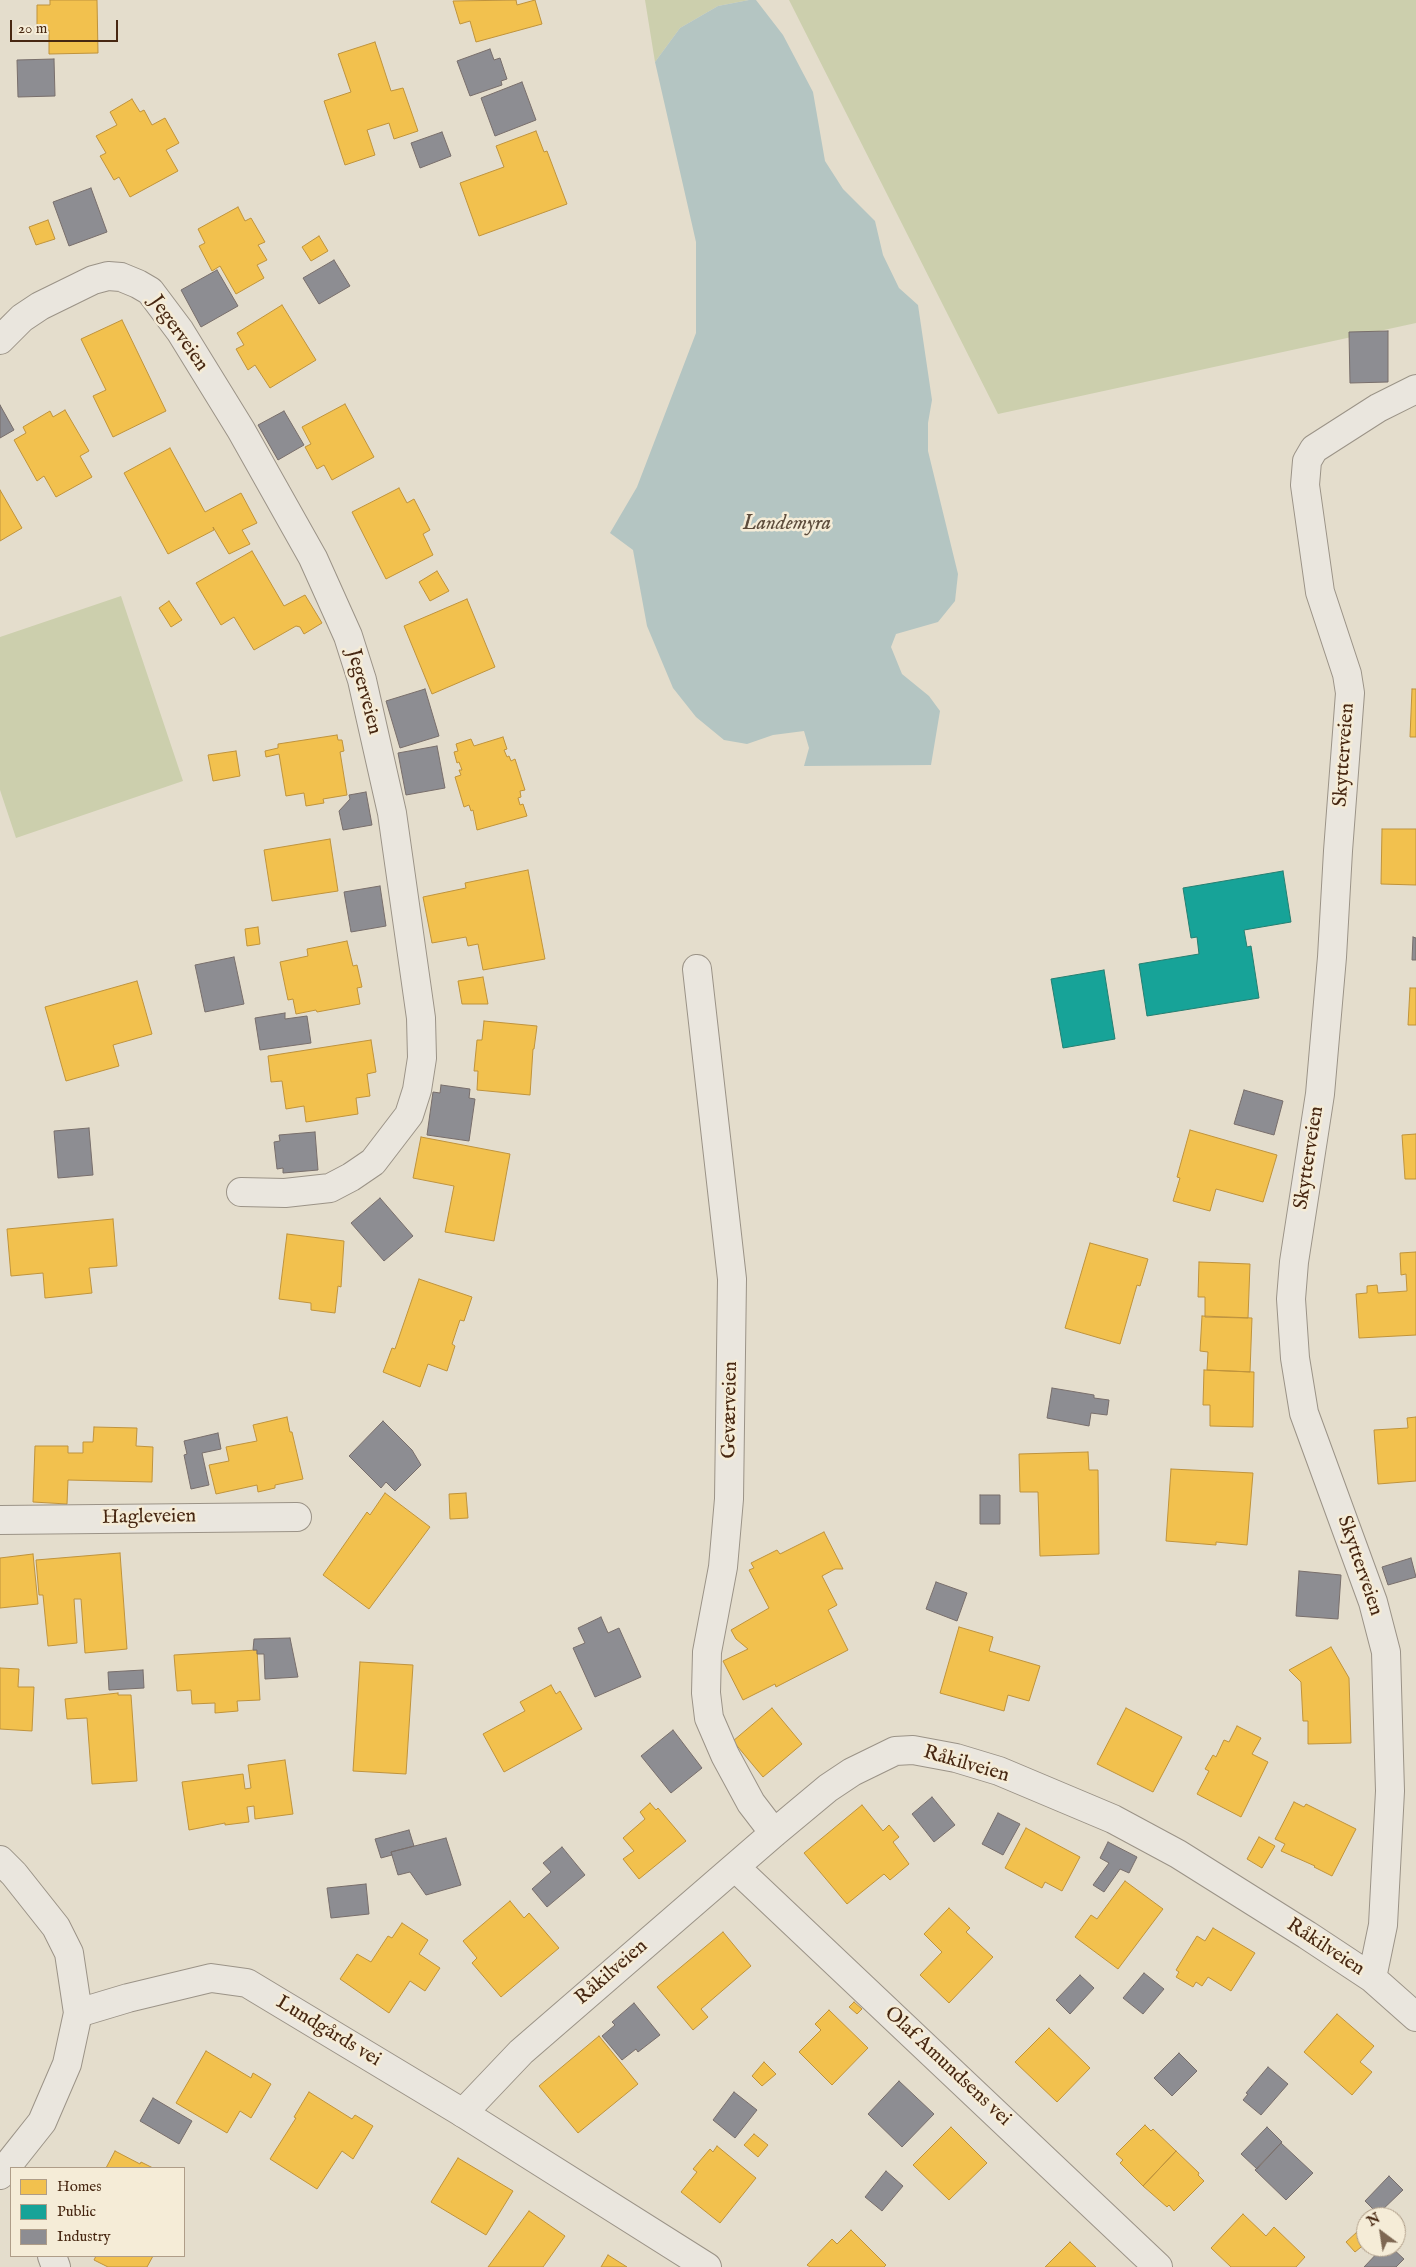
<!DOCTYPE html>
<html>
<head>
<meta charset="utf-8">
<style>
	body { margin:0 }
	#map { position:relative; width:1416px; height:2267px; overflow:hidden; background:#e4ddcc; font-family:"IM FELL English",serif }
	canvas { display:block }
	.legend { position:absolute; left:10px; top:2167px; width:175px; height:90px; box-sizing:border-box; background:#f5ecd7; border:1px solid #af9d88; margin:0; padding:6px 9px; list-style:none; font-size:15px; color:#472711 }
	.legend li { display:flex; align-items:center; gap:10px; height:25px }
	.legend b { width:25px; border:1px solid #af9d88 }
	.north { position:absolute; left:1356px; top:2207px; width:50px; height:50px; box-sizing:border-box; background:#f5ecd7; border:1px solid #af9d88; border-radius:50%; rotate:329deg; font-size:14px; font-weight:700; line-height:20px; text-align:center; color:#472711 }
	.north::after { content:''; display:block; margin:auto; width:18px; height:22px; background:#7e6752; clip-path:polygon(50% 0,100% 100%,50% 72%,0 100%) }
	.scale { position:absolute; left:10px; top:20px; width:108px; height:22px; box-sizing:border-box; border:2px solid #472711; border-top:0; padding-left:6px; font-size:15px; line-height:18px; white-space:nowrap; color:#472711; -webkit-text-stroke:4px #f5ecd7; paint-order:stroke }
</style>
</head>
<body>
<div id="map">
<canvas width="1416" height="2267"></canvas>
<ul class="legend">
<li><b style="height:14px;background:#f2c14e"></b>Homes</li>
<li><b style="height:14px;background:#17a398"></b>Public</li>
<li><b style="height:14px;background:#8d8d92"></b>Industry</li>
</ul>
<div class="north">N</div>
<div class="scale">20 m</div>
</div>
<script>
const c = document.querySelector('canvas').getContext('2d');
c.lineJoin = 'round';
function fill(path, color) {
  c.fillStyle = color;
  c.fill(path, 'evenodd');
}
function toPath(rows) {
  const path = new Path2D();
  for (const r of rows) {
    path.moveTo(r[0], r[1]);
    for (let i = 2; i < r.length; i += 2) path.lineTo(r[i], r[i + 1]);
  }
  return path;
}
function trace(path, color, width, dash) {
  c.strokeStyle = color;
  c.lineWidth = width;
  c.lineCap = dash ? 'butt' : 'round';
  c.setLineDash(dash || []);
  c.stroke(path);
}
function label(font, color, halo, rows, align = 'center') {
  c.font = font + ' "IM FELL English",serif';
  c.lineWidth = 5;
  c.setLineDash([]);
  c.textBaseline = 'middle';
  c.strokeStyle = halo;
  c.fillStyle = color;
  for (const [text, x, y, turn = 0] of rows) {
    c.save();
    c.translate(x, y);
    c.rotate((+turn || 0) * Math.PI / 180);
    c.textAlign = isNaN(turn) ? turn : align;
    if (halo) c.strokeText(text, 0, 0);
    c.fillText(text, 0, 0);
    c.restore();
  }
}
fill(toPath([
	[645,0,749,0,718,6,680,28,655,62],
	[789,0,1416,0,1416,323,998,414],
	[121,596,183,781,16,838,0,790,0,637]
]), '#cccfad');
fill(toPath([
	[749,0,756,0,783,35,813,92,825,161,843,189,875,221,883,255,899,288,918,305,932,400,928,423,928,451,958,574,955,601,938,622,896,634,891,647,902,674,929,696,940,711,931,765,804,766,809,748,804,731,773,735,747,744,724,740,696,717,673,688,647,626,633,550,610,533,637,487,696,333,696,242,655,62,680,28,718,6]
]), '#b4c5c2');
const homes = toPath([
	[50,0,97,0,98,53,49,54,49,30,37,30,37,5,50,5,50,0],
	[516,0,517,5,535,0,542,24,476,42,470,21,460,24,453,1,516,0],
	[375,42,391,91,403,88,418,131,394,139,389,123,367,130,375,155,345,165,324,101,351,92,338,54,375,42],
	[132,99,140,112,144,110,152,125,165,118,179,143,166,150,178,171,130,197,119,177,114,180,100,156,106,153,96,136,117,125,110,112,132,99],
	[536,131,544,152,547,151,567,204,479,236,460,183,504,167,496,146,536,131],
	[238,207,245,221,251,218,265,242,258,245,267,260,257,265,264,278,236,294,220,266,212,271,199,246,205,243,198,229,238,207],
	[48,220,55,239,36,245,29,227,48,220],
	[319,236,328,251,311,261,302,247,319,236],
	[282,305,316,360,270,388,255,365,248,370,236,349,244,345,237,333,282,305],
	[122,320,166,411,113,437,93,396,106,390,81,339,122,320],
	[345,404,374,457,332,480,324,465,317,469,305,447,311,444,302,427,345,404],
	[65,410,89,451,80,456,92,477,56,497,44,476,37,481,14,440,26,433,23,427,50,411,53,417,65,410],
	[170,448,205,512,241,493,257,523,242,530,250,544,229,554,213,527,214,530,168,554,124,473,170,448],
	[399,488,407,503,414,499,430,530,423,534,433,555,386,579,352,512,399,488],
	[0,490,22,528,0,541,0,490],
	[252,551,284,606,305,595,322,623,304,634,300,627,296,626,254,650,234,617,221,625,196,583,252,551],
	[437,571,449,591,430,601,419,582,437,571],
	[467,599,495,667,432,694,404,626,467,599],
	[169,601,182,620,171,627,159,608,169,601],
	[1412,689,1416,689,1416,737,1410,737,1412,689],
	[337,735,338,740,342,740,344,751,340,752,347,795,323,799,324,803,306,806,304,793,286,796,279,754,266,757,265,751,278,748,278,744,337,735],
	[503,737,507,749,504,750,507,757,509,756,511,761,515,759,525,790,520,791,521,797,518,798,520,805,523,804,527,816,477,830,473,810,471,811,469,805,464,807,455,777,461,775,459,770,462,770,459,762,457,763,454,752,458,751,456,744,471,739,474,746,503,737],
	[236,751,240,776,213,781,208,755,236,751],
	[1382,829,1416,829,1416,885,1381,884,1382,829],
	[330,839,338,891,272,901,264,850,330,839],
	[528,870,545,959,483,970,478,944,468,946,466,937,432,943,423,897,466,888,465,883,528,870],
	[258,927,260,944,247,946,245,929,258,927],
	[347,941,353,966,357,965,362,987,357,988,360,1004,317,1012,316,1010,296,1014,293,999,288,1000,280,962,308,956,307,949,347,941],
	[483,977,488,1004,462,1004,458,981,483,977],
	[137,981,152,1034,113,1045,119,1066,66,1081,45,1007,137,981],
	[1410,988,1416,988,1416,1025,1408,1025,1410,988],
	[484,1021,537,1026,534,1049,533,1049,530,1095,477,1090,478,1071,474,1071,477,1040,482,1040,484,1021],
	[371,1040,376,1072,367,1074,370,1096,356,1098,358,1114,306,1122,304,1106,286,1109,282,1081,271,1082,268,1056,371,1040],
	[1190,1130,1277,1155,1263,1202,1216,1189,1210,1211,1173,1201,1180,1178,1177,1177,1190,1130],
	[1416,1134,1416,1179,1405,1179,1402,1135,1416,1134],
	[421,1137,510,1154,494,1241,445,1232,454,1186,413,1178,421,1137],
	[113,1219,117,1266,89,1268,92,1293,45,1298,43,1273,11,1276,7,1229,113,1219],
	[287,1234,344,1241,341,1287,338,1286,335,1313,311,1310,311,1303,279,1299,287,1234],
	[1090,1243,1148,1259,1140,1286,1137,1285,1120,1344,1065,1328,1090,1243],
	[1416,1252,1416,1335,1359,1338,1356,1294,1367,1293,1367,1286,1377,1285,1378,1293,1407,1291,1406,1274,1401,1275,1400,1253,1416,1252],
	[1199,1262,1250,1264,1248,1318,1205,1317,1205,1297,1198,1297,1199,1262],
	[419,1279,472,1297,464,1321,460,1320,452,1344,455,1346,447,1371,428,1364,420,1387,383,1372,392,1348,395,1349,419,1279],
	[1202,1316,1252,1318,1250,1372,1207,1370,1208,1352,1200,1351,1202,1316],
	[1204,1370,1254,1372,1253,1427,1210,1426,1210,1405,1203,1405,1204,1370],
	[287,1417,290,1432,292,1432,303,1479,275,1485,275,1488,258,1492,257,1485,216,1494,209,1465,229,1461,226,1447,257,1441,253,1425,287,1417],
	[1416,1417,1416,1481,1378,1484,1374,1430,1408,1428,1407,1418,1416,1417],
	[94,1427,137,1428,136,1446,153,1447,152,1482,68,1480,67,1504,33,1502,35,1446,68,1446,68,1453,83,1453,83,1442,93,1442,94,1427],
	[1088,1452,1089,1470,1098,1470,1099,1554,1040,1556,1038,1492,1020,1492,1019,1454,1088,1452],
	[1171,1469,1253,1473,1247,1545,1216,1542,1216,1545,1166,1541,1171,1469],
	[385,1493,430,1527,369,1609,323,1575,367,1512,370,1515,385,1493],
	[466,1493,468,1518,450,1519,449,1494,466,1493],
	[824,1532,843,1569,835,1569,822,1576,837,1605,828,1610,848,1650,776,1687,775,1684,743,1700,723,1661,748,1649,736,1639,731,1630,769,1608,749,1570,754,1568,751,1563,777,1550,780,1554,824,1532],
	[120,1553,127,1649,85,1653,81,1599,74,1599,77,1643,48,1646,43,1595,39,1595,36,1560,120,1553],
	[33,1554,38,1604,0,1608,0,1558,33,1554],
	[959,1627,993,1637,989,1651,1040,1666,1029,1701,1008,1695,1004,1711,940,1693,959,1627],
	[1331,1647,1349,1678,1351,1743,1308,1744,1308,1721,1303,1721,1301,1682,1289,1670,1331,1647],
	[257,1650,260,1700,237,1701,238,1711,215,1713,215,1703,192,1704,191,1690,177,1691,174,1655,257,1650],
	[360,1662,413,1665,406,1774,353,1771,360,1662],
	[0,1668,19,1669,18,1687,34,1687,32,1731,0,1729,0,1668],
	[551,1685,556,1694,560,1691,582,1729,504,1772,483,1734,525,1711,520,1702,551,1685],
	[118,1693,118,1695,131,1695,137,1781,92,1784,87,1718,67,1719,65,1699,118,1693],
	[772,1708,802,1744,763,1777,733,1741,772,1708],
	[1126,1708,1182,1737,1153,1792,1097,1764,1126,1708],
	[1237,1726,1261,1738,1252,1754,1268,1762,1241,1817,1197,1794,1209,1771,1205,1769,1213,1755,1216,1757,1224,1740,1229,1742,1237,1726],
	[285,1760,293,1814,255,1819,254,1806,247,1807,249,1822,225,1825,225,1823,189,1830,182,1782,243,1774,245,1789,251,1788,248,1765,285,1760],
	[1294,1802,1304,1807,1306,1804,1356,1829,1332,1876,1314,1867,1315,1866,1281,1851,1285,1844,1275,1839,1294,1802],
	[650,1803,656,1810,658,1808,686,1841,639,1879,623,1859,634,1851,623,1838,645,1819,640,1812,650,1803],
	[862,1805,883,1831,889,1825,899,1837,893,1842,909,1864,890,1880,884,1874,847,1904,804,1853,862,1805],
	[1026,1828,1080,1857,1062,1891,1045,1882,1042,1888,1005,1868,1026,1828],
	[1259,1837,1275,1846,1262,1868,1247,1859,1259,1837],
	[1125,1881,1163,1909,1118,1969,1075,1937,1091,1915,1097,1919,1125,1881],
	[510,1901,524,1918,529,1913,559,1948,501,1997,472,1963,477,1958,463,1941,510,1901],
	[949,1908,970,1928,966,1932,993,1957,949,2003,920,1975,942,1952,924,1934,949,1908],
	[402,1923,428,1940,419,1954,440,1968,425,1991,410,1981,389,2013,340,1979,357,1954,371,1962,388,1936,392,1938,402,1923],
	[1213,1928,1255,1953,1231,1991,1208,1977,1202,1986,1196,1982,1193,1987,1176,1977,1179,1972,1176,1970,1197,1936,1205,1941,1213,1928],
	[723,1932,751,1966,701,2009,708,2017,693,2030,657,1987,723,1932],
	[854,2002,862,2009,857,2014,849,2007,854,2002],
	[829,2010,868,2048,832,2085,799,2052,821,2030,815,2024,829,2010],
	[1337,2014,1374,2046,1360,2062,1372,2072,1352,2095,1304,2052,1337,2014],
	[1049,2028,1090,2068,1057,2102,1015,2062,1049,2028],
	[599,2036,638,2084,578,2133,539,2086,599,2036],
	[206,2051,251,2078,253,2073,271,2084,251,2118,240,2111,227,2133,176,2103,206,2051],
	[764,2062,776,2074,762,2086,752,2076,764,2062],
	[309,2092,352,2119,355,2115,373,2126,353,2159,342,2151,317,2189,270,2159,296,2118,294,2117,309,2092],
	[1145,2125,1151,2131,1153,2129,1176,2151,1143,2186,1120,2163,1123,2160,1116,2154,1145,2125],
	[951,2127,987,2163,949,2200,913,2165,951,2127],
	[754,2134,768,2145,758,2157,744,2145,754,2134],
	[717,2146,756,2178,720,2223,681,2192,697,2172,693,2169,710,2149,713,2152,717,2146],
	[115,2151,140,2164,141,2162,153,2168,106,2168,115,2151],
	[1176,2151,1199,2173,1198,2175,1204,2181,1174,2211,1169,2205,1167,2207,1143,2186,1176,2151],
	[458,2158,513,2191,486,2235,431,2202,458,2158],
	[529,2211,565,2236,543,2267,488,2267,529,2211],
	[1243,2214,1266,2236,1274,2227,1305,2257,1296,2267,1231,2267,1211,2248,1243,2214],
	[851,2230,886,2265,884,2267,810,2267,807,2265,832,2239,837,2244,851,2230],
	[1357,2232,1366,2243,1355,2252,1346,2242,1357,2232],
	[1070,2242,1096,2267,1045,2267,1070,2242],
	[608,2255,627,2267,601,2267,608,2255],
	[96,2256,153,2256,147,2267,108,2267,94,2260,96,2256]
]);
fill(homes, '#f2c14e');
trace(homes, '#bf933c', 1);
const public = toPath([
	[1283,871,1291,922,1244,930,1247,947,1251,946,1259,998,1147,1016,1139,964,1199,954,1197,937,1191,938,1183,888,1283,871],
	[1104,970,1115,1039,1063,1048,1051,979,1104,970]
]);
fill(public, '#17a398');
trace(public, '#257e70', 1);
const industry = toPath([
	[490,49,494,60,500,58,507,79,501,81,502,85,470,96,457,61,490,49],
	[54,59,55,96,18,97,17,60,54,59],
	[522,82,536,120,495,136,481,98,522,82],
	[442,132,451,156,420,168,411,143,442,132],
	[91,188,107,232,69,246,53,202,91,188],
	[334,260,350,286,319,304,303,278,334,260],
	[217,270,238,306,201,327,181,290,217,270],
	[1388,331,1388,382,1350,383,1349,332,1388,331],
	[0,405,14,430,0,438,0,405],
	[284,411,304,445,278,460,258,425,284,411],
	[425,689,439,736,400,748,386,701,425,689],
	[437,746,445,788,406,795,398,753,437,746],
	[366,792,372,825,343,830,339,811,350,799,349,795,366,792],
	[380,886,386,926,351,932,344,892,380,886],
	[1413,937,1416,938,1416,960,1412,960,1413,937],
	[234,957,244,1004,205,1012,195,965,234,957],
	[285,1013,285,1019,307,1016,311,1043,260,1050,255,1018,285,1013],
	[441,1085,470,1089,469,1098,475,1099,469,1141,427,1135,433,1092,440,1093,441,1085],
	[1244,1090,1283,1101,1274,1135,1234,1124,1244,1090],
	[89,1128,93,1175,58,1178,54,1131,89,1128],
	[315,1132,318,1170,283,1173,283,1168,277,1169,274,1142,280,1141,279,1135,315,1132],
	[380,1198,413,1236,384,1261,351,1223,380,1198],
	[1052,1388,1094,1395,1094,1398,1109,1400,1107,1415,1091,1413,1089,1426,1047,1418,1052,1388],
	[383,1421,412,1450,421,1465,395,1491,386,1482,381,1488,349,1456,383,1421],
	[218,1433,221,1449,202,1453,209,1485,191,1489,184,1455,187,1454,184,1441,218,1433],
	[980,1495,1000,1495,1000,1524,980,1524,980,1495],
	[1411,1558,1416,1577,1388,1585,1382,1567,1411,1558],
	[1299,1571,1341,1575,1338,1619,1296,1616,1299,1571],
	[936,1582,967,1593,957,1621,926,1609,936,1582],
	[601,1617,608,1633,619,1628,641,1677,595,1697,573,1648,585,1643,578,1628,601,1617],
	[290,1638,298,1677,265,1679,264,1654,257,1654,257,1650,253,1650,254,1639,290,1638],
	[143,1670,144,1688,109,1690,108,1672,143,1670],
	[673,1730,702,1768,671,1793,641,1756,673,1730],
	[932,1797,955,1825,934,1842,912,1814,932,1797],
	[998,1813,1020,1824,1003,1855,982,1844,998,1813],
	[409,1830,414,1846,391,1852,392,1855,381,1858,375,1839,409,1830],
	[446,1838,461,1885,426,1895,410,1872,398,1875,391,1852,446,1838],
	[1108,1842,1137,1857,1129,1873,1120,1869,1104,1892,1093,1885,1109,1863,1100,1858,1108,1842],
	[562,1847,585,1875,547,1907,532,1889,551,1872,543,1863,562,1847],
	[366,1884,369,1914,331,1918,327,1888,366,1884],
	[1144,1973,1164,1989,1143,2014,1123,1998,1144,1973],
	[1080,1975,1094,1988,1070,2014,1056,2000,1080,1975],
	[634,2003,660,2035,638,2052,636,2049,622,2060,602,2036,615,2025,612,2022,634,2003],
	[1179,2053,1197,2071,1172,2096,1154,2078,1179,2053],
	[1268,2067,1288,2084,1261,2115,1243,2100,1248,2094,1246,2093,1268,2067],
	[899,2081,934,2114,902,2147,868,2114,899,2081],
	[734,2092,757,2110,735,2138,713,2120,734,2092],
	[153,2098,192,2121,179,2144,140,2121,153,2098],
	[1267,2127,1282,2142,1257,2169,1241,2154,1267,2127],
	[1281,2143,1313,2173,1286,2200,1255,2170,1281,2143],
	[886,2171,903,2186,882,2211,865,2197,886,2171],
	[1389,2176,1403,2190,1378,2214,1365,2201,1389,2176],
	[1383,2247,1391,2247,1404,2259,1396,2267,1364,2267,1383,2247]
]);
fill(industry, '#8d8d92');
trace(industry, '#786e6b', 1);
const minor = toPath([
	[0,340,22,318,40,306,93,280,108,276,121,277,138,284,150,291,180,331,241,430,313,558,348,636,362,680,392,813,421,1018,422,1058,417,1090,409,1115,373,1162,351,1177,330,1188,285,1193,241,1192],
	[697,969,732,1279,729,1499,723,1567,707,1652,706,1693,709,1718,725,1755,751,1803,774,1833],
	[0,1520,297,1517],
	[735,1867,1158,2267],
	[1372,1978,1383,1925,1390,1791,1386,1652,1373,1602,1304,1413,1295,1358,1291,1299,1294,1262,1320,1094,1332,957,1338,851,1350,693,1347,674,1320,592,1305,485,1307,461,1314,449,1378,408,1416,389],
	[463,2113,521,2052,774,1833,828,1788,852,1772,895,1751,913,1750,956,1758,999,1771,1113,1819,1178,1854,1307,1935,1372,1978,1416,2017],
	[52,2256,56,2267]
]);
const tertiary = toPath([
	[0,1860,14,1874,56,1927,69,1953,78,2013,67,2064,42,2122,0,2175],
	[78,2013,128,1998,211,1978,247,1983,463,2113,707,2267]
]);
trace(minor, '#9b9387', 30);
trace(tertiary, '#9b9387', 30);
trace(minor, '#eae6de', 28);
trace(tertiary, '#eae6de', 28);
label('20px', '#472711', '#f5ecd7', [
	["Jegerveien",178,334,55],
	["Jegerveien",363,692,75],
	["Skytterveien",1345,755,-86],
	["Skytterveien",1310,1158,-81],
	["Geværveien",731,1410,-89],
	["Hagleveien",149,1518,-1],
	["Skytterveien",1359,1566,71],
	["Råkilveien",966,1765,16],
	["Råkilveien",1325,1948,33],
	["Råkilveien",612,1973,-41],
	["Lundgårds vei",328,2032,31],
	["Olaf Amundsens vei",947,2067,43]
]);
label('italic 21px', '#5d4c3c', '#f5ecd7', [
	["Landemyra",787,525]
]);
</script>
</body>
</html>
